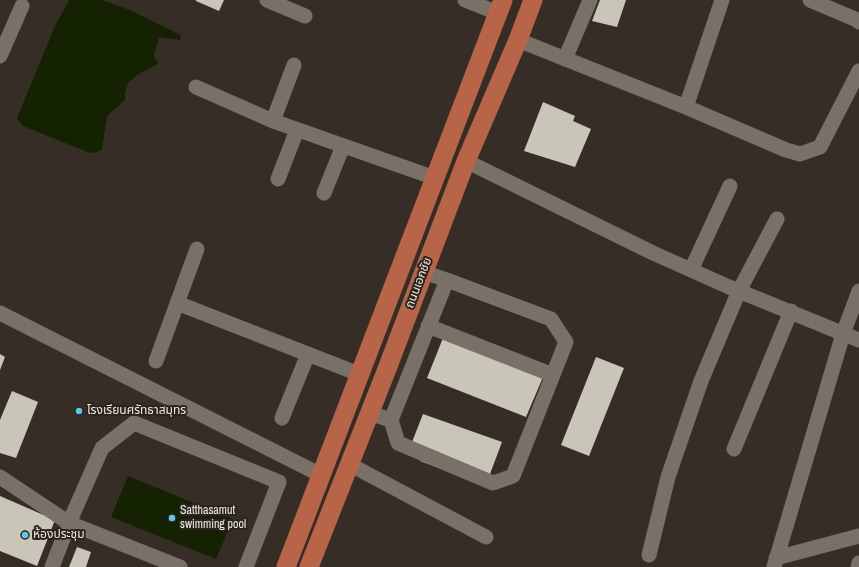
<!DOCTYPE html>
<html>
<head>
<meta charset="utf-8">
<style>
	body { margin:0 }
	canvas { display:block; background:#362e26 }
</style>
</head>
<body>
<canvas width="859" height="567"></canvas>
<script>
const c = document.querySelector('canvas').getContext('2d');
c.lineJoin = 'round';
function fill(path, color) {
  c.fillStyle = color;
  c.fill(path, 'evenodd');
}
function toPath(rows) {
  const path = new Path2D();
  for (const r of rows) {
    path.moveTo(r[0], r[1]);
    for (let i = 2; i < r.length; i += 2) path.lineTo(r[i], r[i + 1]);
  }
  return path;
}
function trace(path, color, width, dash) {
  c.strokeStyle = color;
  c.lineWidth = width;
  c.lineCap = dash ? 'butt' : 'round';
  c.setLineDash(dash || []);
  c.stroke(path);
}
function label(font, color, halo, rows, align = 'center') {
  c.font = font + ' "Archivo Narrow","Noto Sans Thai",sans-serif';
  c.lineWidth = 4;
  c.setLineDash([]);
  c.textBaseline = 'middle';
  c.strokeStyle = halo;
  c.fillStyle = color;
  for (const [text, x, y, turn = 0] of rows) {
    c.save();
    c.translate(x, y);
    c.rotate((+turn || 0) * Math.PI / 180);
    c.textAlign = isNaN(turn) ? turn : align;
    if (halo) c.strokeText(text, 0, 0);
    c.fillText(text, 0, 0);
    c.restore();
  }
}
fill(toPath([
	[69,0,102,0,130,10,181,35,180,40,159,37,154,55,158,64,137,75,128,83,125,92,125,100,107,116,102,149,97,152,90,153,23,126,17,118,55,26],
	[128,476,233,519,216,559,111,517]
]), '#152201');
fill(toPath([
	[196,0,224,0,219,11,196,1],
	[600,0,626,0,617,27,592,21],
	[543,102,575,116,573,121,591,129,575,167,524,151],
	[443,338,543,377,526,417,427,378],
	[0,354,5,357,0,370],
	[596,357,624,368,589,456,561,445],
	[12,391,38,402,16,458,0,453,0,420],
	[423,414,502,442,490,474,467,478,420,461,425,447,412,442],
	[0,496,55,520,37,566,0,551],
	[77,547,91,552,86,567,69,567]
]), '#c9c6b9');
trace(toPath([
	[267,0,305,16],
	[465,0,498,13],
	[810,0,855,19,859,22],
	[518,40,686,107,786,150,800,154,820,147,859,71],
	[0,56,22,6],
	[565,59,590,0],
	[196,87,273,121,435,178],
	[686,107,722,0],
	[273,121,294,65],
	[466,161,653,253,729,287,859,340],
	[278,179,297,130],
	[324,193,343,146],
	[691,270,730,186],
	[177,303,359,374],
	[0,313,321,475],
	[428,326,553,375],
	[156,361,197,249],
	[369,413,391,420,398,443,493,483,513,476,566,342,551,319,447,280,423,272],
	[282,418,308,354],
	[391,420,447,280],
	[734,449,791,311],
	[349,464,486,537],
	[0,477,69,523,180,567],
	[649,555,668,477,701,381,739,291,777,219],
	[776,558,859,536],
	[52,567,69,523,102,448,134,423,279,482,246,567],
	[774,567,843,334,859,291],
	[858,567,859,563]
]), '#797067', 15);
trace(toPath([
	[286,567,503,0],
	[309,567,387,369,466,161,518,40,533,0]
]), '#b76449', 19);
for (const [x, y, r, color] of [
	[79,411,4,"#5ac8e6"],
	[172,518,4,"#5ac8e6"],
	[25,535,4,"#5ac8e6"]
]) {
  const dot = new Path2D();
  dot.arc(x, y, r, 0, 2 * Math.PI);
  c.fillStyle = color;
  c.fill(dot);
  trace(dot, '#2c241c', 1.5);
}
label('12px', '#efeae5', '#2c241c', [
	["ถนนเอกชัย",419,283,-69]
]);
label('12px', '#efeae5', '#2c241c', [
	["โรงเรียนศรัทธาสมุทร",87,411],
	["Satthasamut",180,511],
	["swimming pool",180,525],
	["ห้องประชุม",33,535]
], 'left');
</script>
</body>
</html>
